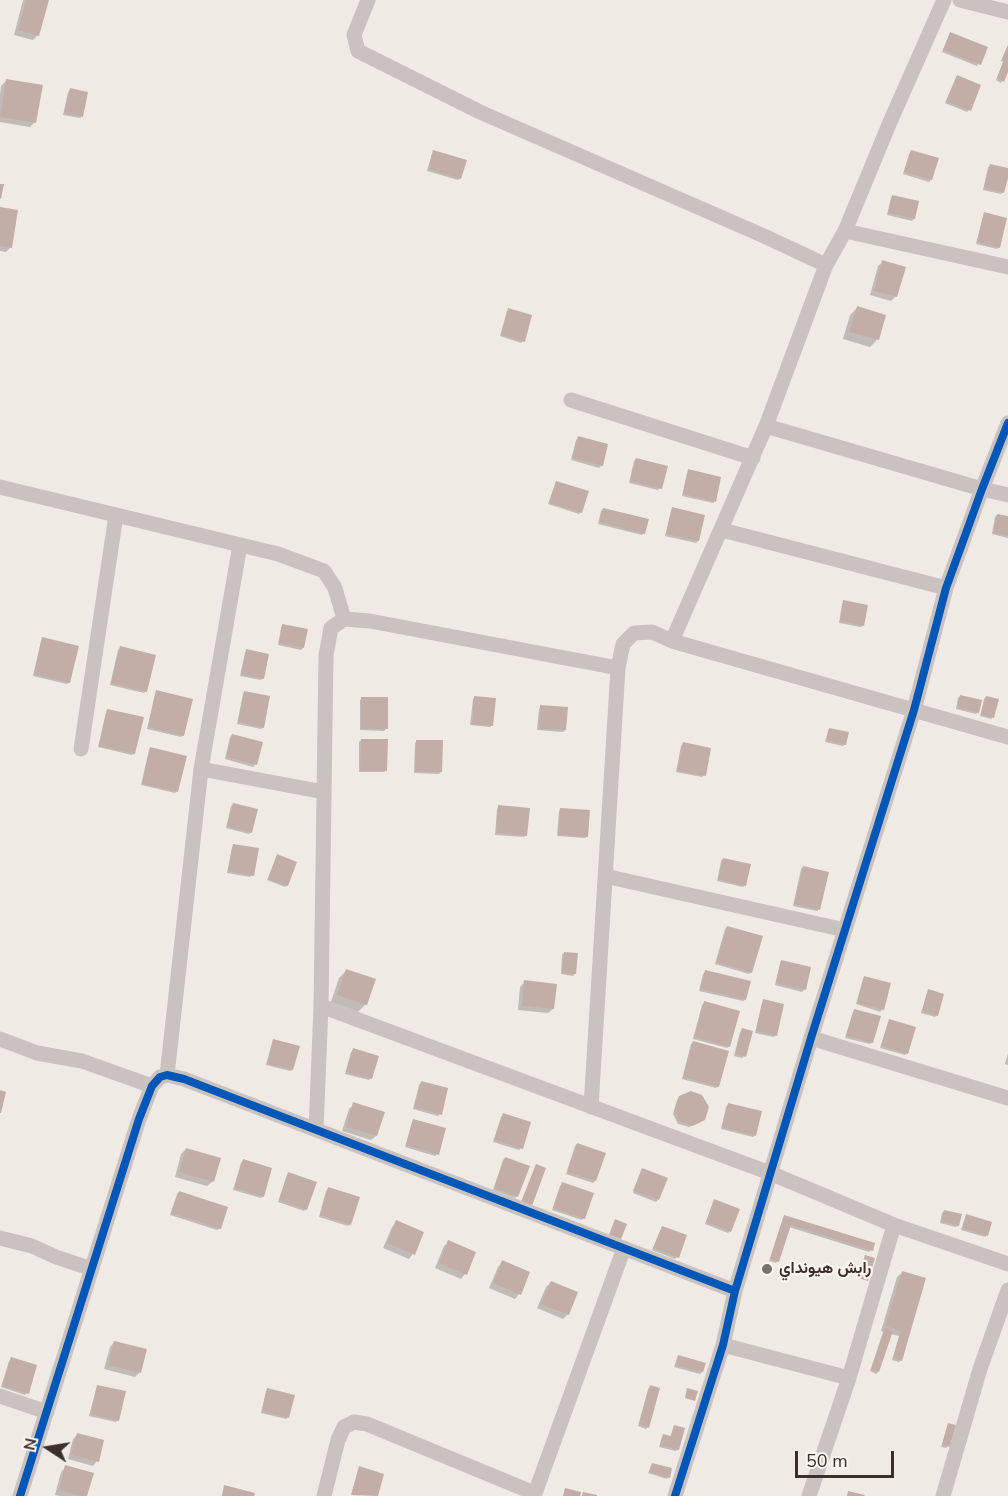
<!DOCTYPE html>
<html>
<head>
<meta charset="utf-8">
<style>
	body { margin:0 }
	#map { position:relative; width:1008px; height:1496px; overflow:hidden; background:#f0eae5; font-family:"Nunito Sans",sans-serif }
	canvas { display:block }
	.north { position:absolute; left:18px; top:1418px; width:60px; height:60px; -webkit-text-stroke:4px #fbf4ee; paint-order:stroke; rotate:282deg; font-size:16px; font-weight:700; line-height:24px; text-align:center; color:#3b2f2b }
	.north::after { content:''; display:block; margin:auto; width:21px; height:27px; background:#3b2f2b; clip-path:polygon(50% 0,100% 100%,50% 72%,0 100%) }
	.scale { position:absolute; left:795px; top:1451px; width:99px; height:27px; box-sizing:border-box; border:3px solid #3b2f2b; border-top:0; padding-left:8px; font-size:18px; line-height:21px; white-space:nowrap; color:#3b2f2b; -webkit-text-stroke:4px #fbf4ee; paint-order:stroke }
</style>
</head>
<body>
<div id="map">
<canvas width="1008" height="1496"></canvas>
<div class="north">N</div>
<div class="scale">50 m</div>
</div>
<script>
const c = document.querySelector('canvas').getContext('2d');
c.lineJoin = 'round';
function fill(path, color) {
  c.fillStyle = color;
  c.fill(path, 'evenodd');
}
function toPath(rows) {
  const path = new Path2D();
  for (const r of rows) {
    path.moveTo(r[0], r[1]);
    for (let i = 2; i < r.length; i += 2) path.lineTo(r[i], r[i + 1]);
  }
  return path;
}
function trace(path, color, width, dash) {
  c.strokeStyle = color;
  c.lineWidth = width;
  c.lineCap = dash ? 'butt' : 'round';
  c.setLineDash(dash || []);
  c.stroke(path);
}
function label(font, color, halo, rows, align = 'center') {
  c.font = font + ' "Nunito Sans",Vazirmatn,sans-serif';
  c.lineWidth = 4.5;
  c.setLineDash([]);
  c.textBaseline = 'middle';
  c.strokeStyle = halo;
  c.fillStyle = color;
  for (const [text, x, y, turn = 0] of rows) {
    c.save();
    c.translate(x, y);
    c.rotate((+turn || 0) * Math.PI / 180);
    c.textAlign = isNaN(turn) ? turn : align;
    if (halo) c.strokeText(text, 0, 0);
    c.fillText(text, 0, 0);
    c.restore();
  }
}
fill(toPath([
	[23,0,47,0,38,35,33,40,14,35],
	[950,33,986,48,977,66,942,52],
	[1008,45,1008,68,1001,83,996,80,1003,62,1001,61],
	[956,79,969,110,967,112,945,103],
	[6,81,35,122,30,127,0,122,0,94,1,86],
	[70,90,82,116,80,118,63,115,68,92],
	[434,152,460,178,458,180,427,171,432,154],
	[911,152,931,180,929,182,903,174,909,154],
	[990,166,1008,170,1003,192,1001,194,983,190,988,167],
	[893,196,914,219,912,221,887,215,891,198],
	[0,209,11,247,6,252,0,251],
	[985,214,999,247,997,249,976,244,983,216],
	[883,262,896,296,891,301,870,295,878,266],
	[857,308,877,340,870,347,843,339,850,315],
	[509,310,523,341,521,343,500,336,507,311],
	[578,438,607,446,601,466,599,468,571,460,576,440],
	[636,459,660,488,658,490,629,483,634,461],
	[689,471,715,501,713,503,682,496,687,473],
	[557,482,581,512,579,514,548,504,555,484],
	[603,509,644,533,642,535,598,524,601,511],
	[673,509,698,541,696,543,665,536,671,511],
	[997,515,1008,517,1008,538,992,534,995,517],
	[844,602,863,625,861,627,839,623,842,604],
	[283,626,303,648,301,650,278,645,281,628],
	[43,639,69,682,67,684,33,676,41,641],
	[120,648,146,691,144,693,110,685,118,650],
	[247,651,263,678,261,680,240,676,245,653],
	[157,692,183,735,181,737,147,729,155,694],
	[245,692,263,727,261,729,237,724,243,694],
	[960,696,978,712,976,714,956,709,958,698],
	[475,697,492,725,490,727,470,725,473,699],
	[986,697,993,717,991,719,980,716,984,699],
	[362,698,386,729,384,731,360,730,360,700],
	[541,707,565,730,563,732,537,730,539,709],
	[108,710,134,753,132,755,98,747,106,712],
	[830,729,845,744,843,746,825,742,828,731],
	[232,735,261,743,255,765,253,767,225,759,230,737],
	[361,740,386,770,384,772,359,772,359,742],
	[417,741,441,772,439,774,414,773,415,743],
	[683,744,704,775,702,777,676,772,681,746],
	[151,748,177,791,175,793,141,785,149,750],
	[233,804,251,832,249,834,226,828,231,806],
	[499,807,526,835,524,837,495,835,497,809],
	[561,809,587,836,585,838,557,836,559,811],
	[234,845,252,875,250,877,227,873,232,847],
	[276,858,287,885,285,887,267,880],
	[723,859,745,885,743,887,717,881,721,861],
	[803,867,819,909,817,911,793,906,801,869],
	[727,927,751,972,749,974,715,964,725,929],
	[564,953,575,974,573,976,561,974,562,955],
	[782,961,809,968,804,990,802,992,775,985,780,963],
	[347,970,366,1004,358,1012,331,1002,339,978],
	[705,972,745,1000,743,1001,699,991,703,974],
	[865,977,890,984,882,1010,880,1012,856,1004,863,979],
	[525,982,553,1009,548,1013,518,1010,520,987],
	[929,991,937,1015,935,1017,921,1013,927,993],
	[764,1001,776,1035,774,1037,755,1033,762,1003],
	[704,1003,729,1046,727,1048,693,1039,702,1005],
	[855,1010,872,1043,870,1044,845,1038,853,1012],
	[890,1021,907,1053,905,1055,880,1048,888,1023],
	[742,1030,744,1056,742,1058,734,1056,740,1032],
	[274,1041,292,1070,290,1071,266,1065,272,1043],
	[693,1042,718,1086,716,1088,682,1079,691,1044],
	[353,1050,371,1078,369,1080,345,1074,351,1052],
	[1008,1053,1008,1065,1005,1064],
	[421,1083,440,1114,438,1116,413,1109,419,1085],
	[680,1097,701,1122,689,1127,678,1124,673,1114,677,1100],
	[354,1104,376,1136,371,1140,342,1131,349,1109],
	[728,1105,755,1135,753,1137,721,1129,726,1107],
	[503,1115,521,1148,519,1150,493,1142,501,1117],
	[414,1120,437,1154,435,1156,405,1147,412,1122],
	[577,1144,595,1181,593,1183,566,1174,575,1146],
	[186,1149,219,1159,212,1182,207,1186,175,1177,181,1154],
	[505,1158,517,1196,515,1198,493,1190,503,1160],
	[243,1161,263,1196,261,1198,233,1190,241,1163],
	[642,1170,658,1200,656,1202,633,1193],
	[289,1174,306,1209,304,1211,278,1202,287,1175],
	[562,1184,584,1218,582,1220,552,1210,560,1186],
	[328,1189,350,1224,348,1226,319,1217,326,1191],
	[179,1192,226,1208,219,1229,217,1230,170,1215,177,1194],
	[713,1203,730,1231,728,1233,705,1224],
	[944,1211,958,1225,956,1227,940,1223,942,1213],
	[785,1216,871,1250,869,1252,789,1227,778,1261,776,1263,769,1261,783,1218],
	[967,1216,987,1235,985,1237,961,1230,965,1218],
	[397,1222,413,1254,409,1259,383,1248,392,1227],
	[662,1227,677,1257,675,1259,652,1250],
	[449,1242,465,1274,461,1279,435,1268,444,1246],
	[503,1262,528,1273,519,1294,515,1299,489,1288,498,1267],
	[902,1273,901,1360,899,1362,892,1360,899,1336,891,1334,878,1372,876,1374,870,1371,883,1332,881,1331,897,1277],
	[551,1282,568,1314,563,1319,537,1308,546,1287],
	[114,1342,140,1372,135,1377,104,1369,110,1347],
	[678,1357,702,1372,700,1374,674,1367],
	[11,1359,27,1393,25,1395,1,1387,9,1361],
	[98,1387,118,1420,116,1422,89,1416,96,1389],
	[650,1387,648,1427,646,1429,638,1426,648,1389],
	[268,1389,288,1417,286,1419,261,1413,266,1391],
	[949,1425,948,1446,946,1448,941,1447,947,1427],
	[674,1427,678,1449,676,1451,659,1447,662,1437,664,1435,670,1437],
	[78,1434,97,1461,93,1466,68,1459,73,1439],
	[652,1464,668,1477,667,1479,648,1473],
	[66,1467,86,1496,60,1496,55,1495,61,1472]
]), '#0003');
fill(toPath([
	[26,0,49,0,39,36,18,30],
	[950,32,988,47,981,65,943,50],
	[1008,45,1008,72,1004,82,997,78,1004,60,1002,59],
	[957,75,981,85,971,111,946,101],
	[6,79,43,85,36,123,0,117],
	[70,88,88,92,83,117,64,113],
	[433,150,467,160,461,179,428,169],
	[911,150,939,158,932,180,904,172],
	[990,164,1008,168,1008,178,1004,193,984,188],
	[0,184,4,184,1,199,0,198],
	[892,195,919,201,915,219,888,213],
	[0,207,18,210,12,248,0,246],
	[984,212,1007,218,1000,248,977,242],
	[882,260,906,267,897,297,874,291],
	[857,306,886,315,879,340,849,332],
	[508,308,532,315,525,342,501,335],
	[578,436,608,444,603,466,572,458],
	[636,458,668,466,662,489,630,481],
	[688,469,721,477,716,502,683,494],
	[556,481,589,491,582,513,549,503],
	[672,507,705,515,699,541,666,534],
	[603,508,649,519,645,534,599,522],
	[997,514,1008,516,1008,536,993,533],
	[843,600,868,605,864,626,840,621],
	[282,624,308,629,304,648,279,643],
	[42,637,79,646,70,683,34,674],
	[120,646,156,655,147,692,111,683],
	[246,649,269,654,264,679,241,674],
	[156,690,193,699,184,736,148,727],
	[244,691,270,696,264,728,238,722],
	[960,695,982,700,979,713,957,707],
	[474,696,496,698,493,726,472,724],
	[986,696,999,699,994,718,981,715],
	[361,697,388,697,388,729,361,729],
	[540,705,568,707,566,730,539,729],
	[107,709,144,717,135,754,99,746],
	[829,728,849,732,846,745,826,740],
	[232,734,263,742,257,765,226,757],
	[361,739,388,739,387,771,360,771],
	[416,740,443,740,442,772,415,772],
	[683,742,711,748,706,776,677,771],
	[150,747,187,756,178,792,142,784],
	[233,803,258,809,252,833,227,826],
	[498,805,530,808,527,836,496,833],
	[560,808,590,810,588,837,558,835],
	[233,844,259,848,254,876,228,871],
	[277,854,297,862,288,886,268,879],
	[723,858,751,864,746,886,718,879],
	[803,866,829,872,820,910,794,904],
	[727,926,763,936,752,973,716,962],
	[564,952,578,953,576,974,562,973],
	[781,960,811,967,806,990,776,983],
	[346,969,376,979,367,1005,337,995],
	[705,970,751,981,746,1000,700,989],
	[864,976,891,983,884,1010,857,1003],
	[524,980,557,984,554,1009,522,1006],
	[928,989,944,994,938,1016,922,1011],
	[763,999,784,1004,777,1036,756,1031],
	[704,1001,740,1011,730,1047,694,1037],
	[854,1009,881,1016,873,1043,846,1036],
	[889,1019,916,1027,908,1054,881,1046],
	[742,1028,753,1031,746,1057,735,1054],
	[273,1039,300,1046,293,1070,267,1064],
	[693,1041,729,1051,719,1087,683,1077],
	[353,1048,379,1056,372,1079,346,1072],
	[421,1081,448,1088,442,1115,414,1107],
	[0,1090,6,1092,1,1113,0,1113],
	[691,1091,702,1095,709,1107,705,1120,692,1126,680,1122,674,1111,679,1096],
	[353,1102,385,1112,377,1136,346,1127],
	[728,1103,762,1111,756,1136,722,1127],
	[503,1113,531,1122,523,1149,494,1140],
	[413,1119,446,1128,439,1155,406,1145],
	[577,1143,606,1153,596,1181,567,1172],
	[186,1148,221,1158,214,1182,179,1172],
	[505,1157,530,1166,518,1197,494,1188],
	[243,1159,272,1168,264,1197,234,1188],
	[536,1164,546,1168,532,1206,521,1202],
	[642,1168,668,1178,659,1200,633,1191],
	[288,1172,317,1182,307,1210,279,1200],
	[562,1182,594,1193,585,1219,553,1208],
	[328,1187,360,1197,351,1225,320,1215],
	[179,1191,228,1207,221,1229,171,1213],
	[714,1199,740,1209,731,1232,706,1222],
	[944,1210,962,1214,959,1226,941,1221],
	[966,1214,992,1222,988,1236,962,1228],
	[784,1215,875,1243,873,1251,791,1225,779,1262,770,1259],
	[615,1219,627,1224,621,1239,609,1235],
	[396,1220,424,1232,415,1255,387,1243],
	[662,1226,687,1235,679,1258,653,1248],
	[448,1240,476,1252,467,1275,439,1263],
	[865,1255,875,1258,868,1281,858,1278],
	[502,1260,530,1272,521,1295,493,1283],
	[902,1271,926,1278,902,1361,893,1358,901,1331,885,1326],
	[551,1281,578,1292,569,1315,541,1304],
	[885,1328,893,1331,879,1372,871,1370],
	[114,1341,147,1349,141,1373,108,1365],
	[678,1355,706,1363,703,1372,675,1365],
	[11,1357,37,1365,29,1394,2,1386],
	[97,1385,126,1391,119,1421,91,1414],
	[650,1385,660,1388,649,1428,639,1424],
	[267,1388,295,1395,289,1418,262,1411],
	[687,1388,698,1391,695,1401,685,1398],
	[948,1423,956,1425,950,1447,942,1445],
	[674,1425,685,1428,679,1450,660,1445,663,1434,671,1436],
	[77,1433,104,1440,99,1462,71,1455],
	[652,1463,672,1468,670,1478,649,1472],
	[65,1465,94,1473,87,1496,81,1496,59,1490],
	[359,1466,384,1474,378,1496,351,1495],
	[224,1485,255,1493,254,1496,222,1496],
	[565,1488,581,1492,580,1496,563,1496],
	[848,1491,865,1495,864,1496,847,1496],
	[583,1492,597,1495,597,1496,582,1496]
]), '#c3ada7');
trace(toPath([
	[368,0,354,35,358,51,480,112,764,236,826,265],
	[960,0,1008,12],
	[845,231,1008,267],
	[571,400,753,458],
	[766,426,982,489,1008,495],
	[0,487,278,554,324,571,335,588,344,619],
	[722,530,946,588],
	[672,641,766,426,826,265,845,231,890,122,944,0],
	[81,749,116,515],
	[201,769,324,792],
	[605,876,845,930],
	[321,1006,770,1173,894,1225,1008,1264],
	[811,1038,1008,1098],
	[0,1039,37,1053,82,1061,152,1086],
	[167,1075,201,769,240,545],
	[591,1107,618,668,623,644,634,633,652,632,672,641,1008,737],
	[316,1130,321,1006,326,655,331,628,344,619,370,621,618,668],
	[0,1238,32,1246,56,1257,92,1269],
	[735,1291,811,1038,914,710,946,588,982,489,1008,423],
	[723,1345,849,1378,894,1225],
	[0,1396,47,1412],
	[20,1496,139,1119,152,1086,160,1077,167,1075,184,1079,735,1291,723,1345,675,1496],
	[324,1496,338,1440,344,1427,354,1422,367,1424,534,1493],
	[534,1496,624,1248],
	[809,1496,849,1378],
	[943,1496,980,1369,1008,1290]
]), '#c9c2be', 15);
trace(toPath([
	[735,1291,811,1038,914,710,946,588,982,489,1008,423],
	[20,1496,139,1119,152,1086,160,1077,167,1075,184,1079,735,1291,723,1345,675,1496]
]), '#0057b8', 8);
for (const [x, y, r, color] of [
	[767,1269,6,"#7a706c"]
]) {
  const dot = new Path2D();
  dot.arc(x, y, r, 0, 2 * Math.PI);
  c.fillStyle = color;
  c.fill(dot);
  trace(dot, '#fbf4ee', 2);
}
label('bold 16px', '#3b2f2b', '#fbf4ee', [
	["رابش هيونداي",779,1269]
], 'left');
</script>
</body>
</html>
